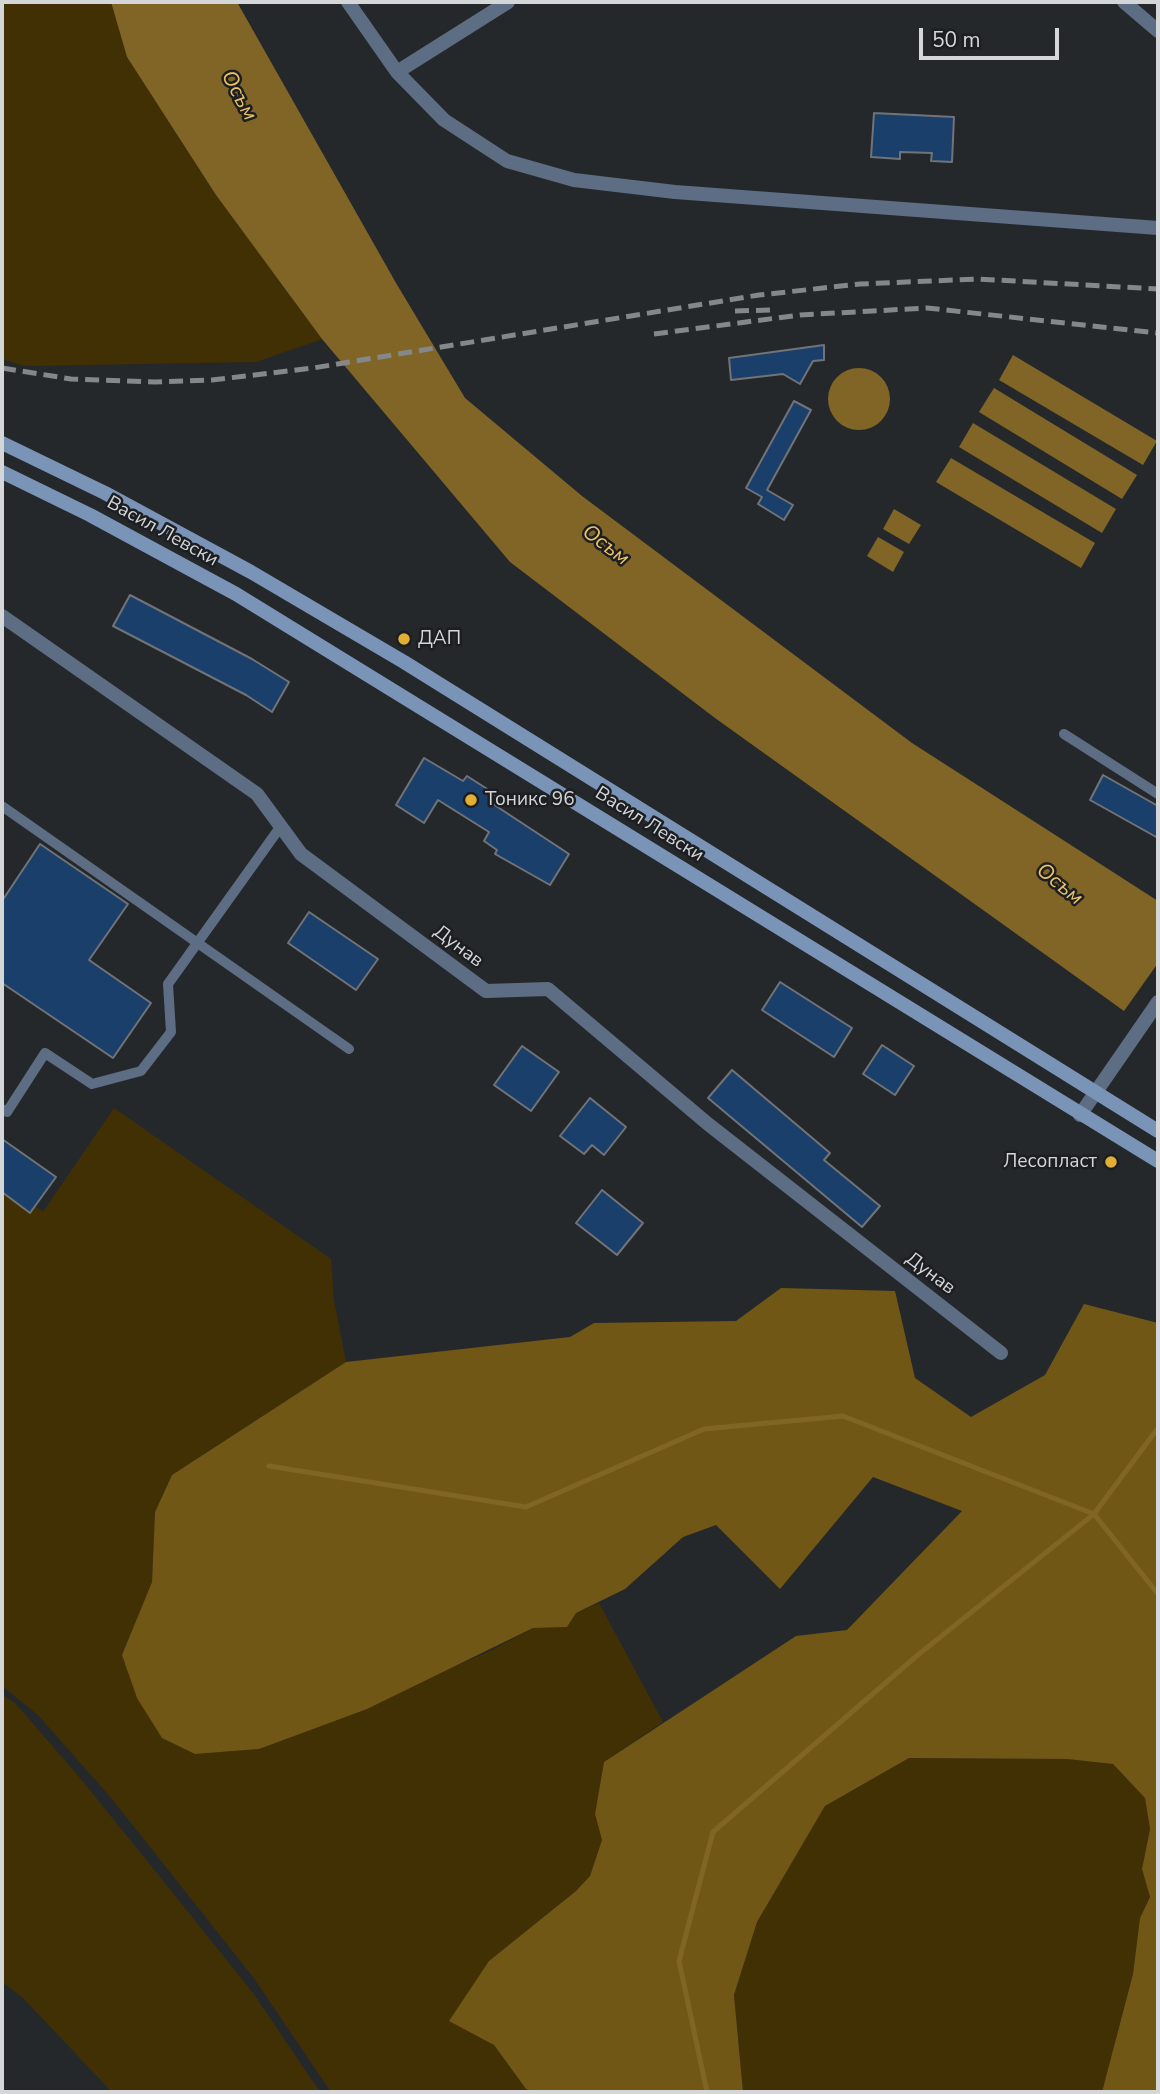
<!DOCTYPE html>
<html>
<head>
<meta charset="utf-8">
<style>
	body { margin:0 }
	#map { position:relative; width:1160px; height:2094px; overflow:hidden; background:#25282b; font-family:"Nunito Sans",sans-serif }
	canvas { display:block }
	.frame { position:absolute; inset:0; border:4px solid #d4d6d8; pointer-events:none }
	.scale { position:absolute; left:919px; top:28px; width:140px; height:32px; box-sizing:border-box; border:4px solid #d4d6d8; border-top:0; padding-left:9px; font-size:21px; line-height:24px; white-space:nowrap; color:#d4d6d8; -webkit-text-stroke:5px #1c1e21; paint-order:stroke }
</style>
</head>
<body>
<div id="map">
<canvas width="1160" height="2094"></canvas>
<div class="frame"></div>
<div class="scale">50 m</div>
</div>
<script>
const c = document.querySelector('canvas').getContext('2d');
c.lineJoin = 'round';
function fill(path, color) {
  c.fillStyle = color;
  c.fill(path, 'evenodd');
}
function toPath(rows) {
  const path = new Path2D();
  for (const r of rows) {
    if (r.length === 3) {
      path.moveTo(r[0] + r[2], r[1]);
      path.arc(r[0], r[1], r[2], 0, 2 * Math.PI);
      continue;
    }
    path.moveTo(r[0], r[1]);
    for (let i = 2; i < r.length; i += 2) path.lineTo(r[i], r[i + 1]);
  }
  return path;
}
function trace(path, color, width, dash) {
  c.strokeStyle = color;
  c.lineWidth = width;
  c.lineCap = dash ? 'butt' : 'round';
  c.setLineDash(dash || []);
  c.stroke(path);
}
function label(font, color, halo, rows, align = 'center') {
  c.font = font + ' "Nunito Sans",sans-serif';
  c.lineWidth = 5;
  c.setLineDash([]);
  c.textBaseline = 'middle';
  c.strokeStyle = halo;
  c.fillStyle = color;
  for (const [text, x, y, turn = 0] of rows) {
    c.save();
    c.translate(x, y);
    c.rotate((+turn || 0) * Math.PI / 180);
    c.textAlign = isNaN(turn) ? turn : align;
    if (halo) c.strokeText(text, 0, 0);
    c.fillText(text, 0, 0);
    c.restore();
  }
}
fill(toPath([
	[2,2,111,2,127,57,216,195,322,339,256,362,24,366,2,359],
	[114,1108,331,1259,334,1300,346,1362,172,1475,155,1512,152,1582,122,1655,195,1754,259,1749,488,1652,533,1628,567,1627,576,1613,599,1603,663,1722,604,1762,595,1814,602,1840,590,1876,576,1891,489,1961,494,2045,526,2089,534,2092,331,2092,253,1977,112,1799,38,1715,2,1686,2,1181,43,1212],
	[2,1695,15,1703,75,1772,148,1862,253,1993,320,2092,112,2092,22,1997,2,1982],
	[909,1758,1067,1759,1113,1764,1145,1798,1150,1829,1142,1869,1150,1897,1140,1918,1133,1974,1102,2092,743,2092,734,1995,757,1922,825,1806]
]), '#413004');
fill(toPath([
	[781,1288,895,1291,915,1378,971,1417,1045,1375,1084,1304,1158,1323,1158,2092,1102,2092,1133,1974,1140,1918,1150,1897,1142,1869,1150,1829,1145,1798,1113,1764,1067,1759,909,1758,825,1806,757,1922,734,1995,743,2092,534,2092,526,2089,494,2045,449,2021,489,1961,576,1891,590,1876,602,1840,595,1814,604,1762,796,1636,847,1630,962,1511,873,1477,780,1589,716,1525,683,1537,625,1589,576,1613,567,1627,533,1628,367,1709,259,1749,195,1754,162,1738,137,1698,122,1655,152,1582,155,1512,172,1475,346,1362,570,1337,594,1323,736,1321]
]), '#715715');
fill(toPath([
	[111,2,237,2,396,283,465,398,582,496,912,743,1158,901,1158,963,1124,1011,715,718,510,562,322,339,216,195,127,57],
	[1013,355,1157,441,1143,465,999,380],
	[859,399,31],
	[994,388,1137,475,1122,499,979,412],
	[973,423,1116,509,1102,533,959,447],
	[951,458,1095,543,1081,568,936,482],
	[894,509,921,525,909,544,883,529],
	[878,537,904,552,893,572,867,556]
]), '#806526');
trace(toPath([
	[1158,1428,1094,1514,1158,1594],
	[269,1466,526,1507,704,1429,843,1416,1094,1514,919,1654,713,1832,679,1961,707,2092]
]), '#806526', 5);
const building = toPath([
	[874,113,954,117,952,162,931,161,932,153,900,152,900,159,871,157,874,113],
	[824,345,824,360,813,361,800,384,783,374,731,380,729,358,824,345],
	[794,401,811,410,767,490,793,505,784,520,758,504,762,497,746,488,794,401],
	[130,595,252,659,289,682,272,712,246,695,113,626,130,595],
	[424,758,463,781,467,776,495,794,490,802,569,854,550,885,495,854,497,850,484,841,489,832,438,800,424,823,396,805,424,758],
	[1103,775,1158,806,1158,838,1090,800,1103,775],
	[40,844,128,904,89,960,151,1003,113,1058,2,983,2,901,40,844],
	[309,912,378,959,356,990,288,943,309,912],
	[780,982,852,1028,834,1057,762,1010,780,982],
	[882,1045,914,1066,895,1095,863,1074,882,1045],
	[522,1046,559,1072,531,1111,494,1085,522,1046],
	[732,1070,830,1153,824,1160,880,1206,862,1227,708,1098,732,1070],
	[590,1098,626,1127,604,1155,592,1145,584,1154,560,1136,590,1098],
	[2,1139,56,1177,30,1213,2,1192,2,1139],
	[602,1190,643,1223,617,1255,576,1223,602,1190]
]);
fill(building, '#1b3f6b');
trace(building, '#717377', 2);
trace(toPath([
	[1064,734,1158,794],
	[2,806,349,1049],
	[2,1109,7,1112,45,1053,92,1084,141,1071,171,1032,168,984,281,826]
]), '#5d6d83', 10);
trace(toPath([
	[348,2,397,72,444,120,507,161,574,180,675,192,1158,228],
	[1124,2,1158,31],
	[397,72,508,2],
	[2,616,257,794,301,854,486,991,548,989,708,1124,1001,1353],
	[1080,1115,1158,1002]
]), '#5d6d83', 14);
trace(toPath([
	[2,443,105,493,251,572,404,662,1158,1131],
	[2,472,90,515,236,594,1158,1161]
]), '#7a94b7', 14);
trace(toPath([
	[735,311,770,310],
	[654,334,800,315,927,308,1158,333],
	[2,368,71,379,155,382,212,380,313,368,759,295,860,284,978,279,1158,289]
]), '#85888a', 5, [14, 7]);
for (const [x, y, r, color] of [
	[404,639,7,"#e1af34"],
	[471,800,7,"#e1af34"],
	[1111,1162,7,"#e1af34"]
]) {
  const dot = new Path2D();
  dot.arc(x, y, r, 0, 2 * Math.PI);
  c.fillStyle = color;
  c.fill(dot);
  trace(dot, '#1c1e21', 2.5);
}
label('19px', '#d4d6d8', '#1c1e21', [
	["Васил Левски",162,532,29],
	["Васил Левски",649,825,32],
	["Дунав",458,947,37],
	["Дунав",930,1274,37]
]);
label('19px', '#d4d6d8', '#1c1e21', [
	["ДАП",418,639],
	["Тоникс 96",485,800],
	["Лесопласт",1097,1162,"right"]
], 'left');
label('italic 21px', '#eac269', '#1c1e21', [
	["Осъм",238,96,62],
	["Осъм",605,546,37],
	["Осъм",1059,885,39]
]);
</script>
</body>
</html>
